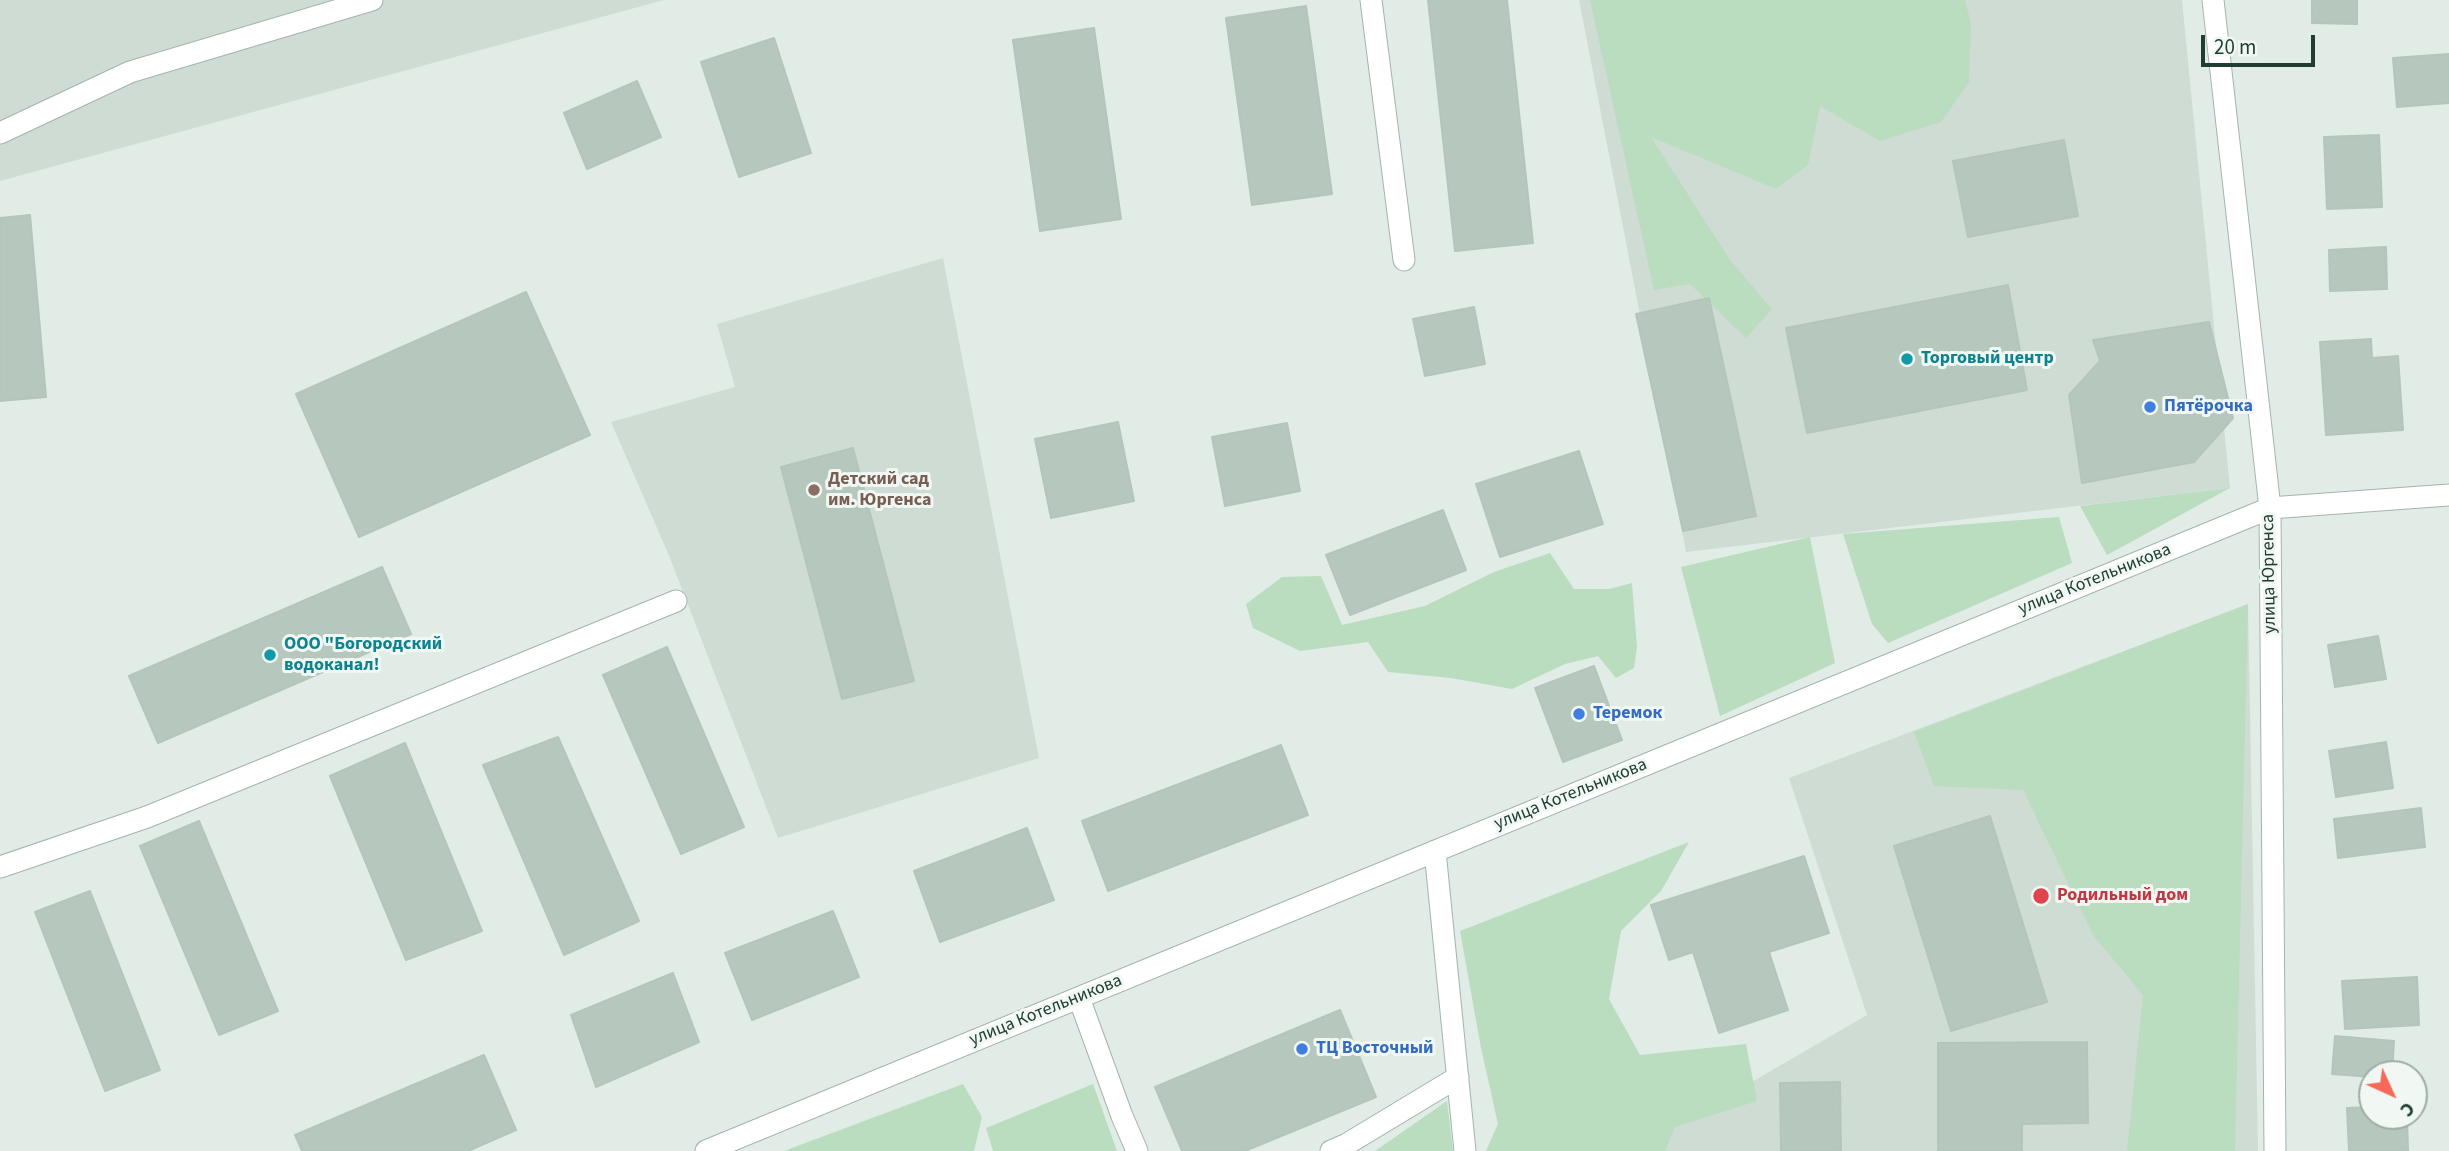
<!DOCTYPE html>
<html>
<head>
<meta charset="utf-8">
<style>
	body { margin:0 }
	#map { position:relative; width:2449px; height:1151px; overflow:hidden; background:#e1ece6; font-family:"Source Sans 3",sans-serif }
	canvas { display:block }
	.north { position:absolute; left:2358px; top:1060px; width:70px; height:70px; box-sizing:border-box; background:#f1f8f4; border:2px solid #9eada6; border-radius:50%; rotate:135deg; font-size:19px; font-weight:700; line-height:28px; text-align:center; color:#213d32 }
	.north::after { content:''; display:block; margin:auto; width:24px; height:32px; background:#f46957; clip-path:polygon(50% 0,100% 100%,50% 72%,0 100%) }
	.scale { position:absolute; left:2201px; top:35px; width:114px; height:32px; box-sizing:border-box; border:4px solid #213d32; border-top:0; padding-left:9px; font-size:21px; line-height:24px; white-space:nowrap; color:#213d32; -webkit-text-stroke:5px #f1f8f4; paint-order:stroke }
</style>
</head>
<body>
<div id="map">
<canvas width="2449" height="1151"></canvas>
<div class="north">С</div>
<div class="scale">20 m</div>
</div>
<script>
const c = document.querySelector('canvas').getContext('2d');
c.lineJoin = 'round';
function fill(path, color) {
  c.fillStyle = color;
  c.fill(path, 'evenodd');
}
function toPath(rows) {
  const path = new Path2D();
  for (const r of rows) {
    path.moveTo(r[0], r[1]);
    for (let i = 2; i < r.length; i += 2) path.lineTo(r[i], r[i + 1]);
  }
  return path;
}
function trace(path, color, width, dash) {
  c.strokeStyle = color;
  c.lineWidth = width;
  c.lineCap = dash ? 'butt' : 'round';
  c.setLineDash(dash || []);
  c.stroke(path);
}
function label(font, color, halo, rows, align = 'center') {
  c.font = font + ' "Source Sans 3",sans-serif';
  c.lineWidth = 6;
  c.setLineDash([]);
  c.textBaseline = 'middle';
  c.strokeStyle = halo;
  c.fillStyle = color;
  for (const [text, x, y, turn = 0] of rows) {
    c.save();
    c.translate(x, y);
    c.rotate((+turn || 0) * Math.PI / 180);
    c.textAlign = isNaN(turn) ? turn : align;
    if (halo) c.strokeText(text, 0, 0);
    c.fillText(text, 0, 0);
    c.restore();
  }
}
fill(toPath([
	[0,0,664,0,0,181],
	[1579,0,2182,0,2230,488,1686,552],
	[943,258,1039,758,778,838,670,558,611,422,735,387,717,324],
	[2248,604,2258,1151,1633,1151,1867,1015,1789,778]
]), '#cfdcd4');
fill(toPath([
	[1590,0,1965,0,1971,24,1969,82,1941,122,1880,141,1820,106,1808,165,1776,189,1651,137,1730,260,1772,309,1746,338,1690,284,1654,290],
	[2230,488,2107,555,2080,506],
	[2059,517,2072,563,1888,643,1872,624,1843,534],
	[1810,537,1835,663,1720,716,1681,567],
	[1550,553,1574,589,1609,589,1632,583,1637,647,1634,668,1616,678,1598,656,1565,664,1512,689,1451,678,1388,672,1368,642,1300,651,1253,628,1246,604,1282,577,1321,576,1342,625,1425,606,1494,572],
	[2248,604,2235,1151,2127,1151,2143,995,2093,935,2023,790,1934,786,1914,732],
	[1689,842,1661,891,1621,931,1609,999,1640,1055,1746,1044,1757,1101,1675,1127,1665,1151,1486,1151,1498,1124,1481,1048,1460,931],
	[963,1084,982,1117,974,1151,784,1151],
	[1093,1084,1117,1151,993,1151,986,1128],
	[1447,1101,1453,1151,1375,1151]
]), '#b9ddbe');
const building = toPath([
	[1428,0,1507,0,1533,243,1455,251,1428,0],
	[2312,0,2357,0,2357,24,2312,23,2312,0],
	[1306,6,1332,194,1252,205,1226,18,1306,6],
	[1094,28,1121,219,1040,231,1013,40,1094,28],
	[774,38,811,153,739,177,701,62,774,38],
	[2449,54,2449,103,2397,107,2393,58,2449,54],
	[637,81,661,137,587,169,564,113,637,81],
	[2379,135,2382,207,2327,209,2324,137,2379,135],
	[2064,140,2078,216,1968,237,1953,161,2064,140],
	[30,215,46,397,0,401,0,218,30,215],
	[2386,247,2387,289,2330,291,2329,250,2386,247],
	[2008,285,2027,390,1807,433,1786,328,2008,285],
	[526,292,590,435,359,537,296,394,526,292],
	[1709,298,1756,516,1683,531,1636,314,1709,298],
	[1474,307,1485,364,1425,376,1413,319,1474,307],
	[2209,322,2233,418,2194,462,2082,483,2069,395,2100,361,2093,340,2209,322],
	[2371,339,2372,358,2398,356,2403,430,2326,435,2320,342,2371,339],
	[1118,422,1134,501,1051,518,1035,439,1118,422],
	[1287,423,1300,491,1225,506,1212,437,1287,423],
	[853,448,914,681,842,699,781,467,853,448],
	[1579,451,1603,524,1500,557,1476,484,1579,451],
	[1443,510,1466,570,1350,615,1326,555,1443,510],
	[382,567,411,634,158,743,129,676,382,567],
	[2378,636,2386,679,2335,687,2328,645,2378,636],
	[667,647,744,827,681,854,603,675,667,647],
	[1594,666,1622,740,1563,762,1535,688,1594,666],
	[558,737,639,921,564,955,483,765,558,737],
	[2386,742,2393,788,2336,797,2329,751,2386,742],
	[405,743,482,931,406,960,330,776,405,743],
	[1281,745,1308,815,1108,891,1082,821,1281,745],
	[2421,808,2425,847,2338,858,2334,819,2421,808],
	[1990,816,2047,1002,1951,1031,1894,846,1990,816],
	[199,821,278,1011,219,1035,140,846,199,821],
	[1027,828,1054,900,940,942,914,871,1027,828],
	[1804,856,1829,933,1769,952,1788,1010,1719,1033,1693,952,1669,960,1651,905,1804,856],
	[90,891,160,1070,105,1091,35,912,90,891],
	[833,911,859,977,752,1020,725,953,833,911],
	[673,973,699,1042,596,1087,571,1015,673,973],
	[2417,977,2419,1025,2345,1029,2342,981,2417,977],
	[1340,1010,1376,1097,1245,1151,1182,1151,1155,1087,1340,1010],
	[2335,1036,2394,1041,2392,1074,2372,1074,2372,1077,2332,1074,2335,1036],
	[2087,1042,2088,1123,2022,1124,2022,1151,1938,1151,1938,1043,2087,1042],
	[484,1055,516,1130,468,1151,302,1151,295,1135,484,1055],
	[1840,1082,1841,1151,1781,1151,1780,1083,1840,1082],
	[2372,1107,2372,1116,2407,1116,2408,1151,2349,1151,2347,1108,2372,1107]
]);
fill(building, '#b6c7be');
trace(building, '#b3c5bc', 2);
const minor = toPath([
	[1371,0,1404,260],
	[2213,0,2270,508,2275,1151],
	[0,133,130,72,372,0],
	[1435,851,1465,1151],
	[0,867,147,817,676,601],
	[1079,998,1122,1116,1137,1151],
	[706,1151,2270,508,2449,495],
	[1331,1151,1347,1144,1458,1077]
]);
trace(minor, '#a4b4ac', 23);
trace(minor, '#fff', 21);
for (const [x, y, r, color] of [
	[1907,359,7,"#0f9aa8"],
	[2150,407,7,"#3f7fe0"],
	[814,490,7,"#8d6e63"],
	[270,655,7,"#0f9aa8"],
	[1579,714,7,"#3f7fe0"],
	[2041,896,9,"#e0444e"],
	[1302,1049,7,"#3f7fe0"]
]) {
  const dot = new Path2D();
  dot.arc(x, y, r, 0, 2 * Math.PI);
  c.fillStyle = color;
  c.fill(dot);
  trace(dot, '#f1f8f4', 2.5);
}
label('bold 18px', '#0d838f', '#f1f8f4', [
	["Торговый центр",1921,359],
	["ООО \"Богородский",284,645],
	["водоканал!",284,666]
], 'left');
label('bold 18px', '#366cbe', '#f1f8f4', [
	["Пятёрочка",2164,407],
	["Теремок",1593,714],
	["ТЦ Восточный",1316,1049]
], 'left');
label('bold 18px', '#785e54', '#f1f8f4', [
	["Детский сад",828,480],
	["им. Юргенса",828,501]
], 'left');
label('18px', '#213d32', '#f1f8f4', [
	["улица Юргенса",2270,574,-91],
	["улица Котельникова",2095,580,-22],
	["улица Котельникова",1571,795,-22],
	["улица Котельникова",1046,1011,-22]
]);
label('bold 18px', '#be3a42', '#f1f8f4', [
	["Родильный дом",2057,896]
], 'left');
</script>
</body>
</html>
